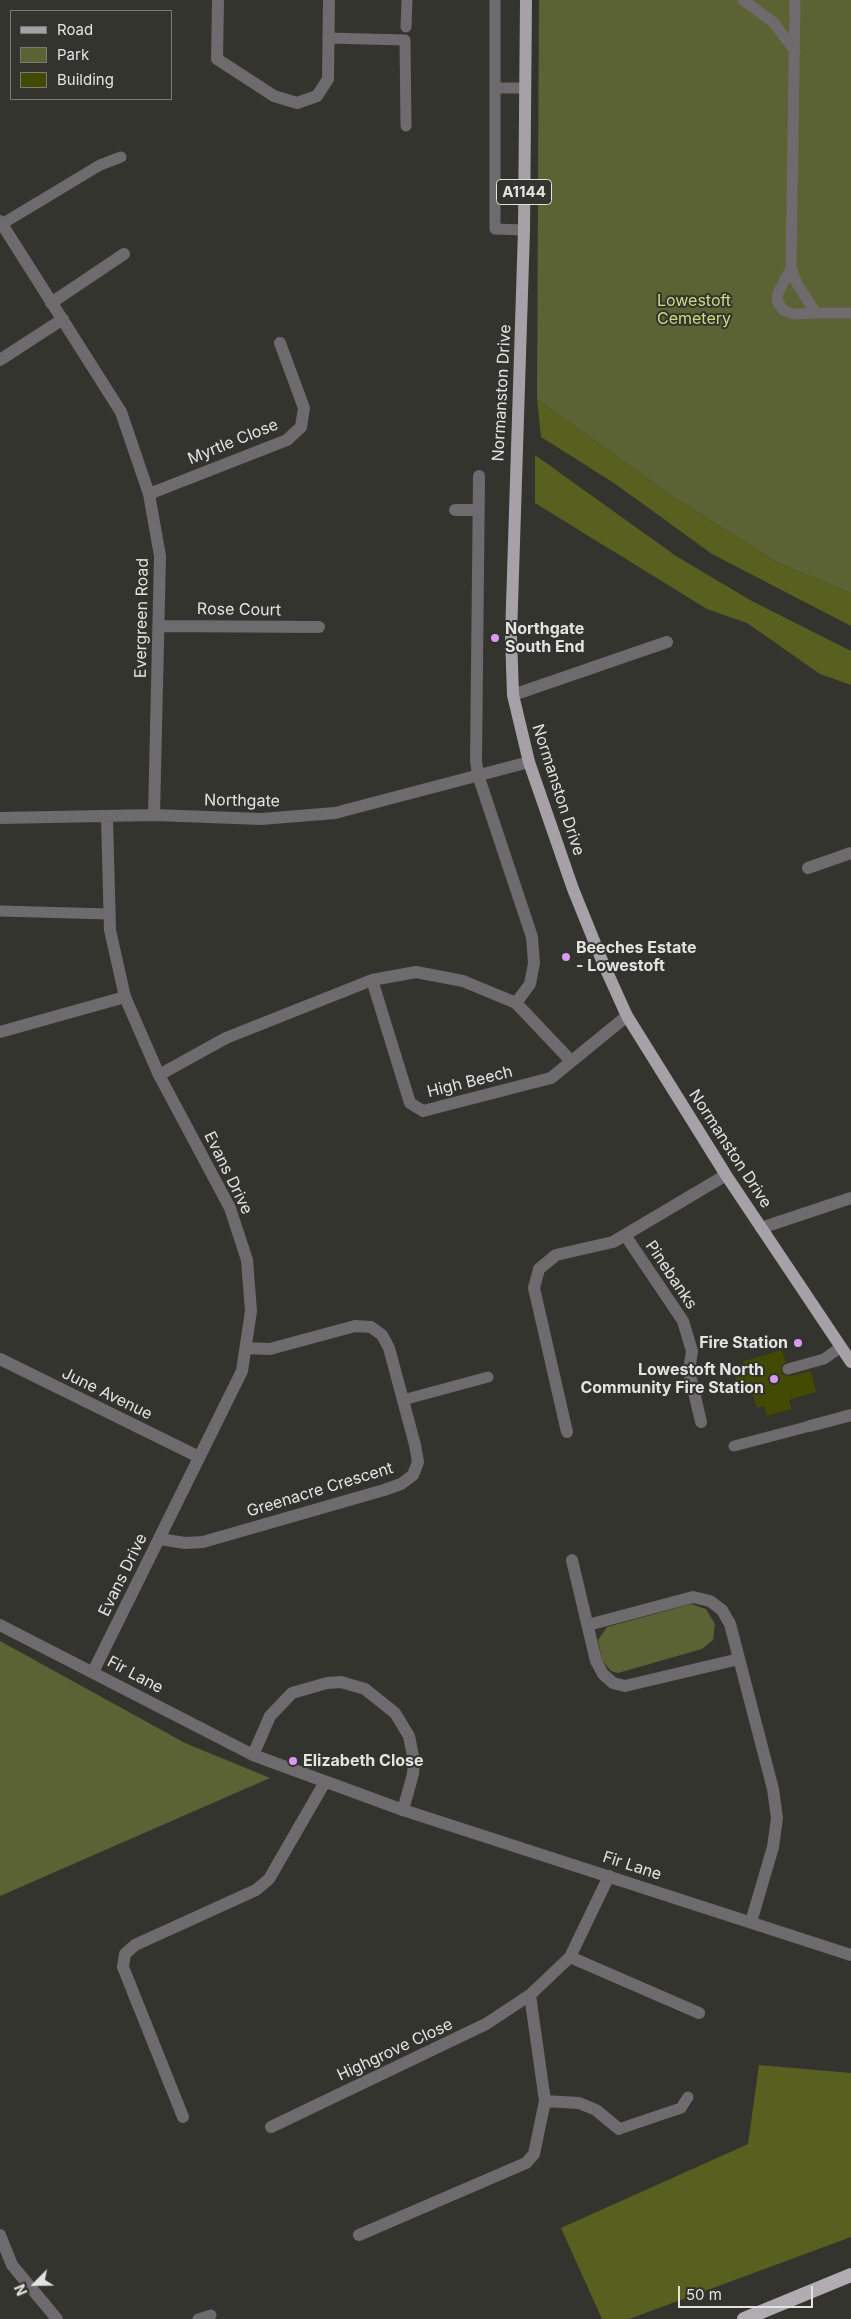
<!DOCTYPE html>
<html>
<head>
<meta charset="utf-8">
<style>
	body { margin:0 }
	#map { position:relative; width:851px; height:2319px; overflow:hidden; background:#33342e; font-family:Inter,sans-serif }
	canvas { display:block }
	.legend { position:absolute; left:10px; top:10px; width:162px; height:90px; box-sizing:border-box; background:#33342e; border:1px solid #797a75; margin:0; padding:6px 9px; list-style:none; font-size:15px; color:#e3e4e0 }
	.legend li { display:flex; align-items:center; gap:10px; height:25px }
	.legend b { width:25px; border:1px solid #797a75 }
	.north { position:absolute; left:10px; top:2259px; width:50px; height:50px; -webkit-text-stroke:4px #33342e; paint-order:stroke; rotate:247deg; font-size:14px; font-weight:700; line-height:20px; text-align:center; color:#e3e4e0 }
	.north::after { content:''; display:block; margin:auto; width:18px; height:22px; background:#e3e4e0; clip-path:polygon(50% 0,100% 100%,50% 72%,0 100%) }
	.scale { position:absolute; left:678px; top:2286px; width:135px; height:22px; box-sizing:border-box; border:2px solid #e3e4e0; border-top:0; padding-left:6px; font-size:15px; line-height:18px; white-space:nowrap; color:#e3e4e0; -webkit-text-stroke:4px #33342e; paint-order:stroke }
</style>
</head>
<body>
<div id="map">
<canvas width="851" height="2319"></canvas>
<ul class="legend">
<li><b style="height:6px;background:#a5a1a6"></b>Road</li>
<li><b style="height:14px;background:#5b6234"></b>Park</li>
<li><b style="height:14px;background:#424900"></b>Building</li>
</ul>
<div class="north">N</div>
<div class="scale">50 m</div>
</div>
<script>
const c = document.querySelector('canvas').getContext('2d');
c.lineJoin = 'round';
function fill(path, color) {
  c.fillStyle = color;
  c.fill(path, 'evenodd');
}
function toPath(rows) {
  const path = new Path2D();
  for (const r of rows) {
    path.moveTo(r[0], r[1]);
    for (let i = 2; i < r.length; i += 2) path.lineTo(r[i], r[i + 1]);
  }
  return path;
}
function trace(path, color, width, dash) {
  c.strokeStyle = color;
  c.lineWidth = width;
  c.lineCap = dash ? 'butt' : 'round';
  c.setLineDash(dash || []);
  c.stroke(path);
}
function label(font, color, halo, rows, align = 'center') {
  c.font = font + ' Inter,sans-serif';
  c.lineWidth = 4;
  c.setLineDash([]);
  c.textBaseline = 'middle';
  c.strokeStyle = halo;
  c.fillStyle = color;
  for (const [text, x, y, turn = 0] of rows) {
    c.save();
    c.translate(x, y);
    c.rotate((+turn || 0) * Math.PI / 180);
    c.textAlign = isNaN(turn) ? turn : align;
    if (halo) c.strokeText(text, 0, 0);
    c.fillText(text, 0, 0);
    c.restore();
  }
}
fill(toPath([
	[539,0,851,0,851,593,778,563,673,497,537,399],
	[691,1604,706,1609,715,1624,713,1640,702,1649,618,1673,611,1671,602,1660,598,1640,607,1627],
	[0,1641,185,1743,270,1778,0,1896]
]), '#5b6234');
fill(toPath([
	[537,399,673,497,778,563,851,593,851,626,712,554,614,483,541,437],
	[535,455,676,556,750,600,851,651,851,685,820,674,747,623,707,609,535,503],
	[759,2065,851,2073,851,2237,629,2319,602,2319,561,2228,748,2144]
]), '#58601f');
fill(toPath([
	[782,1350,786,1362,781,1367,782,1374,790,1376,811,1371,816,1392,789,1400,792,1409,767,1416,764,1406,757,1408,750,1385,738,1389,734,1373,746,1369,744,1361]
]), '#424900');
trace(toPath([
	[495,0,495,229,524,230],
	[743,0,773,22,795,51],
	[795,0,791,268,797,284,816,313,851,313],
	[406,27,407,0],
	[328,38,405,40,406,126],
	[495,88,524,88],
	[2,224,100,165,121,157],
	[791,268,778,293,777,301,783,310,793,314,816,313],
	[0,911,109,914],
	[788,1369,824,1359,841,1347],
	[403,1400,488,1377],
	[734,1446,810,1426],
	[619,2129,681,2108,688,2097],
	[198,2319,211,2315]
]), '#6d6b6d', 11);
trace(toPath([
	[218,0,217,59,274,96,297,103,317,96,328,79,329,0],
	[0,221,121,412,149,494,160,556,154,815],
	[51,303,124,254],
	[0,360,63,319],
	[479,476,476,761,478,775,532,937,534,963,530,984,516,1003],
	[149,494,287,440,301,427,304,408,280,343],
	[455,510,478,510],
	[159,626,319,627],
	[513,695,667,642],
	[0,818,154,815,261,819,335,813,529,762],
	[808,868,851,853],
	[372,980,410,1103,423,1111,551,1078,627,1016],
	[0,1032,125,997],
	[159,1075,226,1038,372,980,416,972,463,981,516,1003,571,1061],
	[761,1228,851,1198],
	[625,1235,683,1321,692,1351,689,1371,701,1422],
	[0,1359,199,1457],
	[810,1426,851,1415],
	[567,1432,534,1288,539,1269,556,1255,613,1242,726,1175],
	[159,1539,185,1543,203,1542,384,1490,401,1484,413,1475,418,1462,415,1445,389,1348,382,1335,371,1327,355,1326,270,1349,246,1348],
	[572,1560,596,1661,603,1674,613,1683,625,1686,739,1659],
	[588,1625,693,1597,710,1601,722,1610,730,1624,773,1789,777,1818,773,1847,751,1922],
	[93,1672,242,1371,251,1311,247,1260,230,1208,159,1075,125,997,110,930,107,818],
	[253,1755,270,1716,292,1693,327,1683,341,1682,365,1689,395,1713,409,1736,414,1761,413,1774,403,1810],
	[570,1957,699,2013],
	[545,2101,579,2103,596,2110,619,2129],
	[183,2117,123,1967,125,1954,135,1945,256,1890,269,1879,325,1782],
	[271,2127,486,2024,530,1995,570,1957,609,1876],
	[0,2235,12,2265,57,2319],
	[359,2235,526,2163,534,2154,545,2101,530,1995]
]), '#6d6b6d', 12);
trace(toPath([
	[0,1625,253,1755,403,1810,851,1955]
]), '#6d6b6d', 12);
trace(toPath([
	[526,0,524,230,511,636,513,695,529,762,573,889,603,963,627,1016,726,1175,851,1362]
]), '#a5a1a6', 12);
trace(toPath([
	[744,2319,851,2275]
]), '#b0acb2', 14);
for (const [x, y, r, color] of [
	[495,638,5,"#dc99f4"],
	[566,957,5,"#dc99f4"],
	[798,1343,5,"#dc99f4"],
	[774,1379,5,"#dc99f4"],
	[293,1761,5,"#dc99f4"]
]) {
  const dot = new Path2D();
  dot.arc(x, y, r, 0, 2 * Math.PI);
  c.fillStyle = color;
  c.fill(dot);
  trace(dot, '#33342e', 2);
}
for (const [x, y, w] of [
	[524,192,55]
]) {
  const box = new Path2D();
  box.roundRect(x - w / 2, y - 12.5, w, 25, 4);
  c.fillStyle = '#33342e';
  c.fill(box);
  trace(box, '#e3e4e0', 1);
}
label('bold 15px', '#e3e4e0', null, [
	["A1144",524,192]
]);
label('16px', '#cedc7f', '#33342e', [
	["Lowestoft",694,301],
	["Cemetery",694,319]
]);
label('16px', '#e3e4e0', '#33342e', [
	["Normanston Drive",502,393,-87],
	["Myrtle Close",233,442,-22],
	["Rose Court",239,610,1],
	["Evergreen Road",142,618,-89],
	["Normanston Drive",558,790,72],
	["Northgate",242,801,1],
	["High Beech",470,1082,-14],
	["Normanston Drive",730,1149,57],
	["Evans Drive",228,1173,64],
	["Pinebanks",671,1275,56],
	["June Avenue",107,1394,26],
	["Greenacre Crescent",320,1490,-17],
	["Evans Drive",123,1575,-64],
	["Fir Lane",135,1675,28],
	["Fir Lane",632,1866,18],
	["Highgrove Close",395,2050,-25]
]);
label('bold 16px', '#e3e4e0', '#33342e', [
	["Northgate",505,629],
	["South End",505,647],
	["Beeches Estate",576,948],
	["- Lowestoft",576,966],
	["Fire Station",788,1343,"right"],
	["Lowestoft North",764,1370,"right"],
	["Community Fire Station",764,1388,"right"],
	["Elizabeth Close",303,1761]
], 'left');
</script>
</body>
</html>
